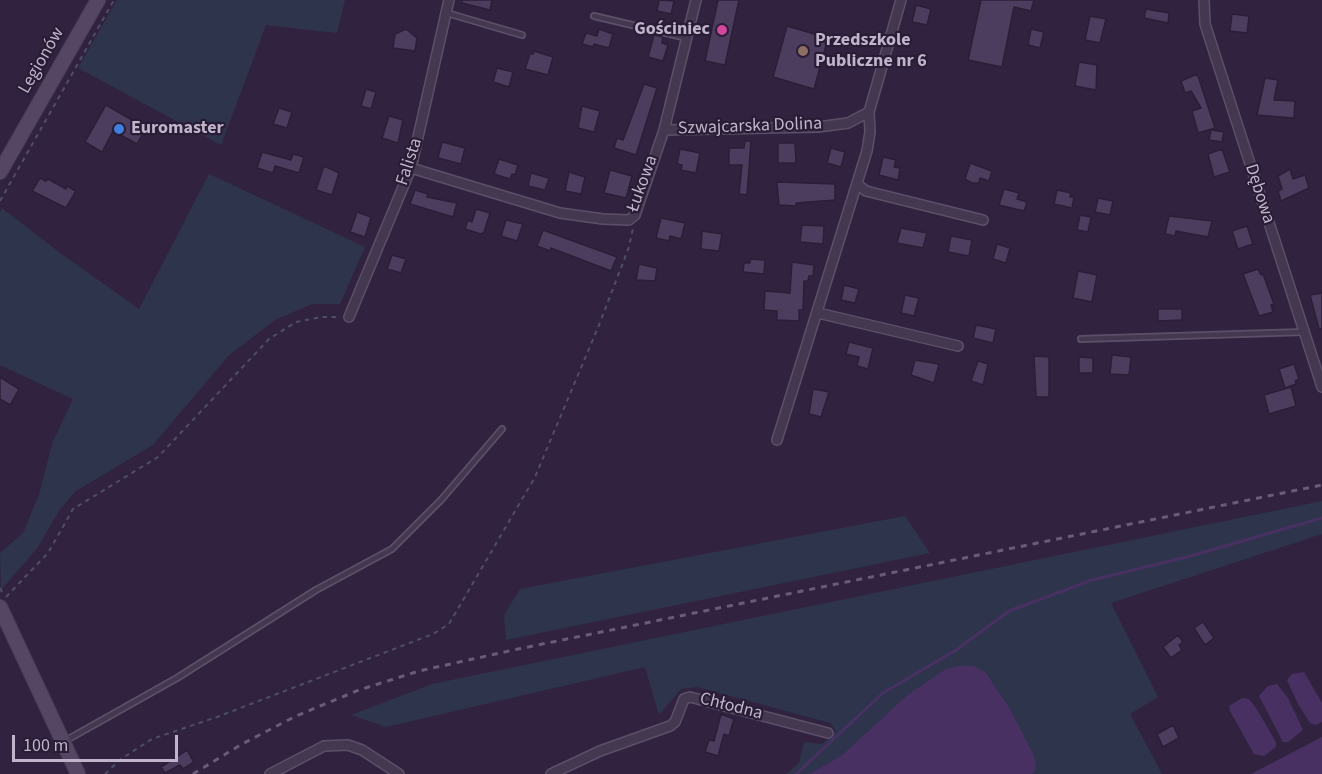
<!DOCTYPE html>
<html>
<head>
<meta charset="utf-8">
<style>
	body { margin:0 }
	#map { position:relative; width:1322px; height:774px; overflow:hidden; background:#312340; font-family:"Source Sans 3",sans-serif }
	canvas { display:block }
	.scale { position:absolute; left:12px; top:735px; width:166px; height:27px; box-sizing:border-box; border:3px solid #bfb4cb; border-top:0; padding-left:8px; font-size:18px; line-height:21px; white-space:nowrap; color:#bfb4cb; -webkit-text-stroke:4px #281d35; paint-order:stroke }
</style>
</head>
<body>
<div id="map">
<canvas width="1322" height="774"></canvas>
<div class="scale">100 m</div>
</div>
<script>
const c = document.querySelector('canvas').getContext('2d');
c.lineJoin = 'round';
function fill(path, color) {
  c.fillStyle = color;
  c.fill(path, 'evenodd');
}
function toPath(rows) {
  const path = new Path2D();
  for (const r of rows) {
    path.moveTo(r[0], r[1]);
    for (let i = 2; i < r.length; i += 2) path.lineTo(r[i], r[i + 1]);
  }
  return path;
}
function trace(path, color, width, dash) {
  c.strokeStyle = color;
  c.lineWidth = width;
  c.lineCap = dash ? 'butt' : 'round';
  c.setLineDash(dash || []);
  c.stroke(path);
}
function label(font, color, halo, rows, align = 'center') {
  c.font = font + ' "Source Sans 3",sans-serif';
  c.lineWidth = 4.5;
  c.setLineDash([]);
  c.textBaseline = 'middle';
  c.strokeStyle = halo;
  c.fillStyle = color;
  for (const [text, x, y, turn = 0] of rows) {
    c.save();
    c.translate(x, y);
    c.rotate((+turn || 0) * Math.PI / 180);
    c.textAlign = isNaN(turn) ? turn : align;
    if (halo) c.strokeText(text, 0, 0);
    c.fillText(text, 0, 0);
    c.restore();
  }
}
fill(toPath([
	[117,0,345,0,337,33,266,25,221,145,78,68],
	[209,174,365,247,340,304,312,304,275,320,228,356,153,445,76,491,60,509,38,547,1,590,0,553,23,533,39,495,52,444,73,399,0,365,0,212,2,208,56,250,139,309],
	[1322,501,1322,534,1111,603,1158,697,1130,714,1162,774,1032,774,1036,769,1010,709,906,696,841,756,809,774,786,774,799,763,804,742,822,744,836,731,830,723,697,687,681,689,659,715,645,667,386,727,351,715,432,684],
	[905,516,930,553,506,640,504,615,520,589]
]), '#2e344c');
fill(toPath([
	[959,666,973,666,985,672,1010,709,1034,756,1036,769,1032,774,809,774,841,756,906,696,946,669],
	[1304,672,1322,703,1322,722,1316,725,1310,723,1298,704,1287,680,1292,674],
	[1277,684,1288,698,1303,730,1288,742,1283,742,1259,696,1268,686],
	[1242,698,1249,699,1256,708,1276,742,1276,747,1264,756,1254,754,1230,711,1229,706],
	[1322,737,1322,774,1251,774]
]), '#483162');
trace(toPath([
	[796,774,883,693,956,650,1009,611,1092,580,1187,557,1322,518]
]), '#483162', 3);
const building = toPath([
	[462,0,492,0,490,10,462,3,462,0],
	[659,0,674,1,671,14,657,11,659,0],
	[718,0,739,0,725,65,705,61,718,0],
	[981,0,1034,0,1031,11,1014,7,1002,67,968,60,981,0],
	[916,5,931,9,927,25,912,22,916,5],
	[1146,9,1169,13,1168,23,1144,18,1146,9],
	[1232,14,1249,16,1247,33,1230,31,1232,14],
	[1090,16,1106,19,1100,43,1085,40,1090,16],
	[787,26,828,38,814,89,773,77,787,26],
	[406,29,417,38,415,51,393,48,395,34,406,29],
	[599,29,613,34,609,48,594,44,593,47,582,44,586,33,597,36,599,29],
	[1031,29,1044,32,1040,48,1028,45,1031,29],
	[654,35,663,37,662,43,668,45,663,61,648,57,654,35],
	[534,51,553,57,548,75,525,69,530,54,533,54,534,51],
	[1079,62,1097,65,1096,90,1075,86,1079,62],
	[497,68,513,72,509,87,493,82,497,68],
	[1195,75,1198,76,1215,128,1198,133,1192,111,1201,108,1191,91,1185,93,1181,81,1195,75],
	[1265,78,1278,80,1274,100,1295,101,1294,118,1257,115,1265,78],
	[644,84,657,88,636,155,614,148,617,138,623,140,644,84],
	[366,89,376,92,371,109,361,106,366,89],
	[106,105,146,128,137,144,113,131,102,152,85,142,106,105],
	[582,106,600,111,594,132,578,128,582,106],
	[279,108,292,112,287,128,273,124,279,108],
	[389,116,403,120,398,143,382,138,389,116],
	[1211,130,1224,132,1222,142,1209,140,1211,130],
	[745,141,751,141,747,195,739,194,742,165,729,165,729,148,744,148,745,141],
	[442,142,465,148,461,164,438,158,442,142],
	[778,143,795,143,796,163,778,163,778,143],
	[831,148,845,152,841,167,827,163,831,148],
	[680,149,700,153,696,173,681,170,682,165,677,164,680,149],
	[1222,149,1230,172,1214,177,1208,154,1222,149],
	[262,152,291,160,293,154,304,157,299,173,275,166,273,173,257,168,262,152],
	[883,157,896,160,894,167,900,168,898,180,879,175,883,157],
	[499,159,518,165,515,175,512,174,510,179,494,174,499,159],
	[970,163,992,171,989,181,980,178,979,183,972,183,965,179,970,163],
	[324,166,339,173,332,195,316,190,324,166],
	[1290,169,1293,179,1305,175,1309,188,1281,201,1278,191,1282,189,1278,176,1290,169],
	[610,170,632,176,626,198,604,193,610,170],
	[569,172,585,177,581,194,565,191,569,172],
	[531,173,549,178,545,190,528,186,531,173],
	[40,178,46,181,48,179,66,189,67,186,76,191,66,208,32,191,40,178],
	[777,182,835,184,835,200,796,203,796,206,779,205,777,182],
	[1004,189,1019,193,1017,199,1027,202,1024,211,999,205,1004,189],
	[415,190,428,194,427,197,457,203,453,217,410,204,415,190],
	[1057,190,1071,193,1070,197,1074,197,1072,208,1054,204,1057,190],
	[1098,198,1113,201,1110,215,1095,212,1098,198],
	[476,209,490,213,484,232,481,234,465,229,468,220,472,222,476,209],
	[357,212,371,217,365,237,350,232,357,212],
	[1080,215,1091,217,1088,232,1077,230,1080,215],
	[1169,216,1212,221,1208,237,1176,231,1175,236,1165,234,1169,216],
	[661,218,685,223,681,239,670,236,669,241,656,238,661,218],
	[506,220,523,224,517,241,501,236,506,220],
	[802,225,824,226,823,244,800,242,802,225],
	[1247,226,1253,244,1238,249,1232,231,1247,226],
	[901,228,927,233,923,248,897,243,901,228],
	[543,230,617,257,611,271,551,248,550,251,537,246,543,230],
	[702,231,722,234,719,251,701,249,702,231],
	[951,236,972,240,969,256,948,252,951,236],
	[997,244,1010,248,1006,263,993,259,997,244],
	[392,255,406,259,401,273,387,269,392,255],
	[750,259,765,260,764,274,743,272,744,263,750,263,750,259],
	[792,262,814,265,813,276,809,276,808,281,804,281,803,310,799,310,799,321,777,320,777,311,764,310,765,291,790,293,792,262],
	[639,264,657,268,655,281,636,280,639,264],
	[1258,269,1261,275,1263,274,1274,304,1271,305,1273,312,1259,316,1243,274,1258,269],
	[1078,271,1097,275,1092,302,1073,298,1078,271],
	[844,285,859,289,855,303,841,300,844,285],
	[1322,293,1322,329,1319,329,1310,295,1322,293],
	[905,295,919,298,914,316,901,313,905,295],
	[1158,309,1182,309,1182,320,1158,321,1158,309],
	[976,325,996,329,993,343,973,338,976,325],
	[849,342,873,348,868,369,857,366,859,357,846,354,849,342],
	[1112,355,1131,357,1129,375,1110,374,1112,355],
	[1034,356,1049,357,1049,397,1036,397,1034,356],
	[1079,357,1093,358,1093,373,1079,373,1079,357],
	[915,360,939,364,934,383,911,375,915,360],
	[978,361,988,364,983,385,971,381,978,361],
	[1294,364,1299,379,1295,381,1296,384,1285,388,1279,369,1294,364],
	[0,377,19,389,10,405,0,399,0,377],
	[1291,387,1296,406,1269,414,1264,395,1291,387],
	[813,389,829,392,821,417,809,414,813,389],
	[1203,622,1214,638,1205,645,1194,628,1203,622],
	[1178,635,1183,642,1179,645,1182,650,1171,658,1163,647,1178,635],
	[721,714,734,719,729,736,724,734,718,756,705,752,709,740,714,741,721,714],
	[1173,725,1179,738,1163,747,1157,734,1173,725],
	[187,750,194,762,183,769,180,765,165,773,161,767,187,750]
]);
fill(building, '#4c3d5e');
trace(building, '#2a1f37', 1.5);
const lane = toPath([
	[447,13,522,35],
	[594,16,687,38],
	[1081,339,1304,332],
	[65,741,177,678,316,590,392,549,441,500,502,429]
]);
const street = toPath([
	[1204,0,1205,24,1322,387],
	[664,130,818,127,848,123,869,112,901,0],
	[411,168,560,213,603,219,629,220,635,215,664,130,696,0],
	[857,184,866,191,983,220],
	[818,313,958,346],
	[349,317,411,168,449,0],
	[777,440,867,151,870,132,869,112],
	[270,774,324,746,348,745,362,750,399,774],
	[551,774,600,751,670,726,675,722,684,699,690,697,828,733]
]);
const secondary = toPath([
	[0,172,98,0],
	[0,607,78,774]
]);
trace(lane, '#5b5068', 8);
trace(street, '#5b5068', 12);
trace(secondary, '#493e56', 16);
trace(toPath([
	[0,201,114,0],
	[0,588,3,594],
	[6,597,48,553,73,509,158,457,269,339,296,322,322,317,340,317],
	[105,774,121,759,152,739,217,717,433,634,449,624,535,477,599,325,629,247,633,228]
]), '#4e4e67', 2, [4.5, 4.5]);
trace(lane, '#433850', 4.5);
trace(street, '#433850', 9);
trace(secondary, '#554663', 14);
trace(toPath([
	[193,774,242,744,296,716,359,690,419,671,518,649,1322,485]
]), '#6a5c79', 3, [6, 6]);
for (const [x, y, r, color] of [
	[722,30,6,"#d1479c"],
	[803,51,6,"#8d6e63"],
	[119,129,6,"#3f7fe0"]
]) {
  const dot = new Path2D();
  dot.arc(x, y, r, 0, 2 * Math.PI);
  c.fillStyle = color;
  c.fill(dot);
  trace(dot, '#281d35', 2);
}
label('bold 18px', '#bfb4cb', '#281d35', [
	["Gościniec",710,30,"right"],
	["Przedszkole",815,41],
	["Publiczne nr 6",815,62],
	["Euromaster",131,129]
], 'left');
label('18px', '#bfb4cb', '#281d35', [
	["Legionów",42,61,-60],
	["Szwajcarska Dolina",750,127,-2],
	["Falista",410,162,-72],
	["Łukowa",643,184,-70],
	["Dębowa",1259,194,72],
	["Chłodna",731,707,14]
]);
</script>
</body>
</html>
